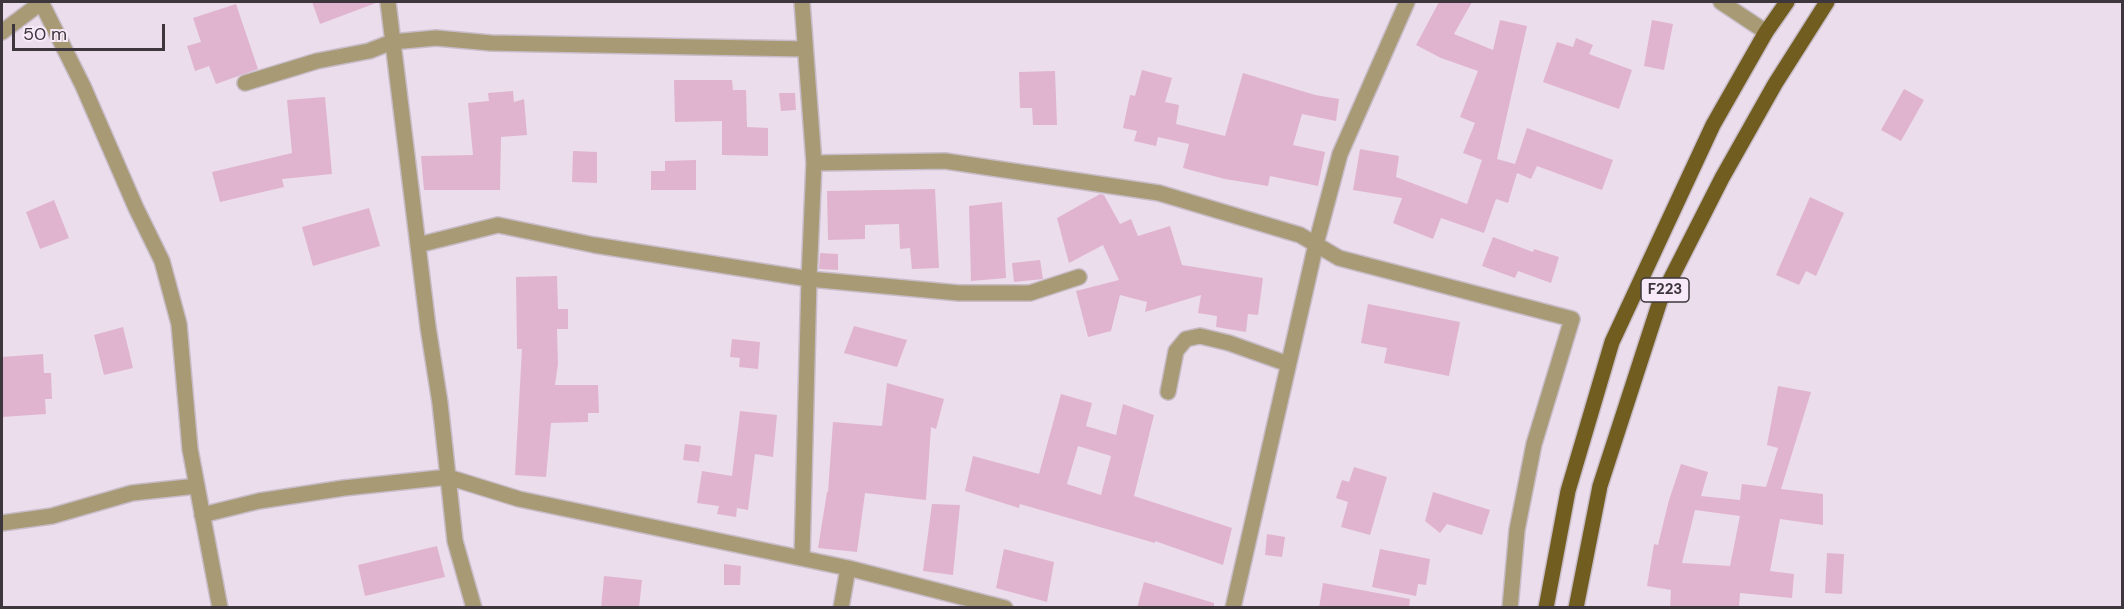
<!DOCTYPE html>
<html>
<head>
<meta charset="utf-8">
<style>
	body { margin:0 }
	#map { position:relative; width:2124px; height:609px; overflow:hidden; background:#ebddeb; font-family:"DM Sans",sans-serif }
	canvas { display:block }
	.frame { position:absolute; inset:0; border:3px solid #3d373d; pointer-events:none }
	.scale { position:absolute; left:12px; top:24px; width:153px; height:27px; box-sizing:border-box; border:3px solid #3d373d; border-top:0; padding-left:8px; font-size:18px; line-height:21px; white-space:nowrap; color:#3d373d; -webkit-text-stroke:4px #f9eaf9; paint-order:stroke }
</style>
</head>
<body>
<div id="map">
<canvas width="2124" height="609"></canvas>
<div class="frame"></div>
<div class="scale">50 m</div>
</div>
<script>
const c = document.querySelector('canvas').getContext('2d');
c.lineJoin = 'round';
function fill(path, color) {
  c.fillStyle = color;
  c.fill(path, 'evenodd');
}
function toPath(rows) {
  const path = new Path2D();
  for (const r of rows) {
    path.moveTo(r[0], r[1]);
    for (let i = 2; i < r.length; i += 2) path.lineTo(r[i], r[i + 1]);
  }
  return path;
}
function trace(path, color, width, dash) {
  c.strokeStyle = color;
  c.lineWidth = width;
  c.lineCap = dash ? 'butt' : 'round';
  c.setLineDash(dash || []);
  c.stroke(path);
}
function label(font, color, halo, rows, align = 'center') {
  c.font = font + ' "DM Sans",sans-serif';
  c.lineWidth = 6;
  c.setLineDash([]);
  c.textBaseline = 'middle';
  c.strokeStyle = halo;
  c.fillStyle = color;
  for (const [text, x, y, turn = 0] of rows) {
    c.save();
    c.translate(x, y);
    c.rotate((+turn || 0) * Math.PI / 180);
    c.textAlign = isNaN(turn) ? turn : align;
    if (halo) c.strokeText(text, 0, 0);
    c.fillText(text, 0, 0);
    c.restore();
  }
}
fill(toPath([
	[312,2,376,2,376,3,320,24],
	[1439,2,1472,2,1454,34,1493,50,1500,20,1527,26,1497,159,1515,164,1527,128,1613,160,1602,190,1537,166,1531,179,1517,173,1508,203,1496,199,1484,233,1441,218,1433,239,1393,223,1402,198,1353,190,1360,149,1399,156,1396,177,1467,204,1482,160,1463,153,1475,123,1460,117,1478,71,1441,58,1416,45],
	[236,4,258,69,216,84,209,66,195,71,187,46,201,42,193,18],
	[1652,20,1673,24,1664,70,1644,66],
	[1576,38,1593,45,1589,54,1632,70,1619,109,1543,82,1557,42,1573,47],
	[1142,70,1172,78,1165,102,1179,105,1176,124,1225,136,1243,73,1315,95,1339,99,1336,121,1302,114,1293,145,1325,152,1318,186,1270,176,1268,186,1225,179,1183,168,1189,144,1158,137,1156,146,1134,141,1137,131,1123,128,1130,95,1135,96],
	[1055,71,1057,125,1033,125,1032,108,1020,108,1019,72],
	[674,80,732,80,733,90,746,90,747,127,768,128,768,156,722,155,722,121,675,122],
	[1904,89,1924,100,1901,141,1881,130],
	[513,91,514,102,524,99,527,135,501,137,500,190,424,190,421,156,473,155,468,103,489,101,488,93],
	[779,93,795,93,796,110,781,111],
	[325,97,332,174,282,179,284,187,220,202,212,172,292,153,287,100],
	[573,151,597,152,597,183,572,182],
	[696,160,696,190,651,190,651,171,665,171,665,161],
	[935,189,939,268,912,269,910,248,900,249,899,224,865,225,865,239,828,240,827,191],
	[1100,194,1104,195,1120,224,1131,219,1138,236,1170,226,1182,265,1263,278,1258,315,1248,314,1246,332,1216,327,1217,316,1198,313,1201,295,1145,312,1147,302,1120,295,1111,331,1088,337,1076,291,1119,280,1103,245,1069,263,1057,218],
	[1810,197,1844,213,1816,276,1806,271,1799,285,1776,275],
	[54,200,69,238,40,249,26,212],
	[1002,202,1006,278,971,281,969,206],
	[369,208,380,246,313,266,302,227],
	[1493,237,1533,252,1534,249,1559,257,1551,283,1518,271,1515,278,1482,266],
	[820,253,838,254,838,270,819,269],
	[1040,260,1043,279,1014,282,1012,263],
	[557,276,558,309,568,309,568,329,557,329,558,364,555,385,598,385,599,413,588,413,588,422,551,423,546,477,515,475,522,349,517,349,516,277],
	[1368,304,1460,322,1449,376,1384,363,1387,348,1361,343],
	[854,326,907,340,897,367,844,353],
	[123,327,133,368,104,375,94,335],
	[732,339,760,342,758,369,739,367,740,358,730,357],
	[43,354,44,373,51,373,52,399,45,399,46,414,2,417,2,357],
	[887,383,944,399,936,429,931,427,926,500,865,493,857,552,818,548,827,492,828,492,833,422,882,426],
	[1778,386,1811,392,1781,489,1823,494,1823,525,1780,519,1770,571,1794,574,1792,598,1740,593,1739,608,1670,608,1671,590,1647,586,1654,544,1658,545,1669,500,1681,464,1708,472,1701,496,1740,500,1742,484,1766,487,1778,448,1767,445],
	[1695,510,1740,516,1730,566,1682,563],
	[1061,394,1092,403,1086,426,1116,435,1123,404,1154,415,1134,496,1232,528,1223,565,1155,541,1155,543,1020,504,1019,508,965,491,973,456,1039,474],
	[1078,446,1111,456,1101,495,1067,484],
	[740,411,777,415,773,457,755,454,748,510,737,508,736,517,717,514,719,506,697,503,702,471,732,476],
	[685,444,701,446,699,462,683,460],
	[1354,467,1387,477,1370,535,1341,527,1348,502,1336,498,1342,480,1349,482],
	[1433,492,1490,510,1482,535,1447,524,1440,533,1425,521],
	[932,504,960,505,953,575,923,571],
	[1267,534,1285,537,1282,557,1265,555],
	[437,546,445,577,365,596,358,565],
	[1004,549,1054,562,1047,602,996,588],
	[1380,549,1430,559,1426,585,1418,584,1416,596,1372,587],
	[1827,553,1844,554,1842,594,1825,593],
	[724,564,741,566,740,585,724,585],
	[604,576,642,580,639,608,601,608],
	[1144,582,1214,603,1214,608,1137,608],
	[1323,583,1410,599,1409,608,1319,608]
]), '#e0b4cf');
const minor = toPath([
	[41,2,83,86,136,208,162,261,179,324,190,449,220,608],
	[388,2,428,327,440,403,455,541,474,608],
	[802,2,814,163,809,279,802,558],
	[1721,2,1766,32],
	[2,32,42,2],
	[245,83,317,61,369,51,392,42,436,38,491,43,805,49],
	[814,163,945,161,1159,193,1300,235,1339,258,1572,319,1534,444,1517,530,1510,608],
	[418,245,498,225,594,245,809,279,959,293,1030,293,1079,277],
	[1168,392,1176,351,1186,339,1200,336,1229,343,1288,364],
	[202,515,259,501,344,488,448,477,519,499,848,568,1005,608],
	[2,523,52,516,132,493,197,486],
	[841,608,848,568],
	[1233,608,1316,244,1340,154,1407,2]
]);
const major = toPath([
	[1546,608,1568,491,1612,342,1713,125,1766,32,1787,2],
	[1576,608,1600,486,1661,298,1722,178,1775,84,1827,2]
]);
trace(minor, '#c8bcc8', 18);
trace(major, '#c8bcc8', 18);
trace(minor, '#a79a74', 15);
trace(major, '#715d20', 15);
for (const [x, y, w] of [
	[1665,290,48]
]) {
  const box = new Path2D();
  box.roundRect(x - w / 2, y - 12, w, 24, 4.5);
  c.fillStyle = '#f9eaf9';
  c.fill(box);
  trace(box, '#3d373d', 1.5);
}
label('bold 15px', '#3d373d', null, [
	["F223",1665,290]
]);
</script>
</body>
</html>
